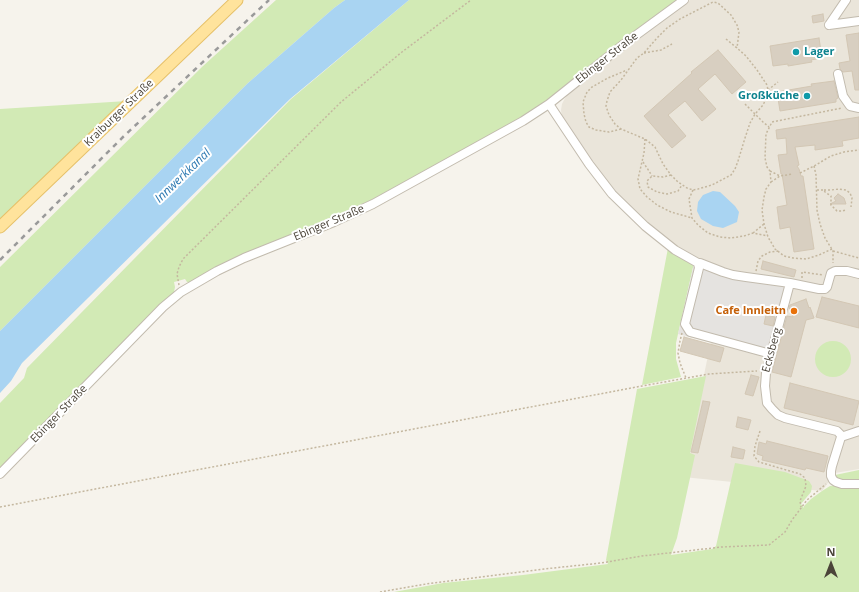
<!DOCTYPE html>
<html>
<head>
<meta charset="utf-8">
<style>
	body { margin:0 }
	#map { position:relative; width:859px; height:592px; overflow:hidden; background:#f6f3ec; font-family:"Open Sans",sans-serif }
	canvas { display:block }
	.north { position:absolute; left:811px; top:544px; width:40px; height:40px; -webkit-text-stroke:3px #fff; paint-order:stroke; rotate:0deg; font-size:11px; font-weight:700; line-height:16px; text-align:center; color:#4b4439 }
	.north::after { content:''; display:block; margin:auto; width:14px; height:18px; background:#4b4439; clip-path:polygon(50% 0,100% 100%,50% 72%,0 100%) }
</style>
</head>
<body>
<div id="map">
<canvas width="859" height="592"></canvas>
<div class="north">N</div>
</div>
<script>
const c = document.querySelector('canvas').getContext('2d');
c.lineJoin = 'round';
function fill(path, color) {
  c.fillStyle = color;
  c.fill(path, 'evenodd');
}
function toPath(rows) {
  const path = new Path2D();
  for (const r of rows) {
    if (r.length === 3) {
      path.moveTo(r[0] + r[2], r[1]);
      path.arc(r[0], r[1], r[2], 0, 2 * Math.PI);
      continue;
    }
    path.moveTo(r[0], r[1]);
    for (let i = 2; i < r.length; i += 2) path.lineTo(r[i], r[i + 1]);
  }
  return path;
}
function trace(path, color, width, dash) {
  c.strokeStyle = color;
  c.lineWidth = width;
  c.lineCap = dash ? 'butt' : 'round';
  c.setLineDash(dash || []);
  c.stroke(path);
}
function label(font, color, halo, rows, align = 'center') {
  c.font = font + ' "Open Sans",sans-serif';
  c.lineWidth = 4;
  c.setLineDash([]);
  c.textBaseline = 'middle';
  c.strokeStyle = halo;
  c.fillStyle = color;
  for (const [text, x, y, turn = 0] of rows) {
    c.save();
    c.translate(x, y);
    c.rotate((+turn || 0) * Math.PI / 180);
    c.textAlign = isNaN(turn) ? turn : align;
    if (halo) c.strokeText(text, 0, 0);
    c.fillText(text, 0, 0);
    c.restore();
  }
}
fill(toPath([
	[690,0,859,0,859,469,835,473,822,491,683,477,712,336,694,256,674,245,650,226,614,191,591,163,567,126,562,117,561,110,562,104,564,100,568,94,660,22]
]), '#eae5da');
fill(toPath([
	[276,0,345,0,334,8,248,83,0,331,0,267,203,66],
	[409,0,677,0,627,37,551,99,525,116,371,200,305,229,269,244,228,262,190,283,187,282,185,279,174,282,175,287,174,292,170,297,159,306,0,468,0,403,24,378,27,368,291,99],
	[127,101,0,221,0,109],
	[668,248,694,263,678,334,676,343,676,359,681,377,642,385],
	[833,359,18],
	[706,376,690,453,695,455,677,538,671,555,712,549,716,546,735,463,785,472,809,481,812,486,811,492,801,504,804,508,804,506,811,499,822,491,830,486,836,485,859,485,859,592,394,592,443,583,523,575,608,564,606,560,637,389],
	[859,470,859,482,841,482,836,478,835,475]
]), '#d2eab5');
fill(toPath([
	[694,263,785,285,767,357,678,334]
]), '#e5e3e0');
fill(toPath([
	[345,0,409,0,290,99,22,363,11,381,0,393,0,331,248,83,334,8],
	[713,191,720,192,735,206,739,212,737,222,723,228,713,226,701,219,697,211,698,202,703,195]
]), '#a9d4f2');
const building = toPath([
	[823,14,824,21,813,23,812,16,823,14],
	[859,33,859,90,855,90,852,71,843,72,840,69,839,63,850,61,846,35,859,33],
	[819,38,822,58,811,60,812,62,788,66,788,64,773,66,770,46,819,38],
	[718,50,746,82,732,94,715,74,698,89,716,109,702,121,685,101,668,115,686,136,672,148,644,116,692,73,691,72,718,50],
	[834,81,838,98,836,99,836,102,780,111,777,92,812,86,811,84,834,81],
	[859,117,859,138,842,141,843,146,815,150,815,145,795,147,799,165,797,166,799,169,801,176,803,176,814,249,794,252,790,227,780,229,777,207,787,205,782,174,781,174,778,155,787,154,786,138,777,139,776,130,859,117],
	[838,194,844,198,846,204,830,204,836,201,834,198,838,194],
	[763,261,796,270,794,277,761,269,763,261],
	[822,297,859,306,859,328,816,317,822,297],
	[806,299,809,308,810,307,814,318,806,320,791,377,772,372,787,316,793,317,789,307,790,305,806,299],
	[766,315,775,317,773,326,764,324,766,315],
	[684,337,724,348,720,362,680,351,684,337],
	[751,375,759,377,753,396,745,394,751,375],
	[790,383,859,401,853,425,784,408,790,383],
	[703,401,710,402,698,453,691,452,703,401],
	[738,417,751,420,748,430,736,427,738,417],
	[767,441,828,456,824,472,806,468,805,470,762,460,763,456,757,454,759,442,766,444,767,441],
	[733,447,745,450,743,459,731,457,733,447]
]);
fill(building, '#d8cfc1');
trace(building, '#d3c7b4', 1);
const minor = toPath([
	[829,25,846,0],
	[829,25,859,21],
	[838,74,843,96,850,106,859,108],
	[549,104,589,164,612,194,645,226,675,250,698,263,700,263,723,272,733,275,746,277,790,283,819,289,825,289,827,287,831,273,835,271,847,271,859,274],
	[698,263,699,268,685,324,690,332,771,354],
	[790,283,766,373,765,386,767,403,772,409,778,415,785,418,837,431,841,435,841,437,832,466,831,471,831,476,833,480,836,482,842,484,859,484],
	[841,437,859,431],
	[0,474,163,307,181,292,217,271,244,258,334,222,373,204,523,121,549,104,624,44,684,0]
]);
const major = toPath([
	[0,227,237,0]
]);
trace(minor, '#c2bbae', 10);
trace(major, '#e6c16a', 13);
trace(toPath([
	[726,39,737,48,746,56,757,70,767,85,768,90,768,95,763,105,755,114,750,123,745,138,738,161,735,169,731,175,712,185,698,189,693,190,687,188,678,182,671,175,663,164,655,147,645,139,621,129,615,124,609,115,606,106,607,101,610,92,621,80,637,58,644,53,657,38,667,28,680,19,713,2,718,3,731,15,737,25,739,32,737,48],
	[644,53,661,50,672,44],
	[768,90,778,82],
	[745,104,763,122,769,127],
	[621,129,609,132,596,130,589,127,586,122,584,114,583,102,587,92,592,87,608,78,627,70],
	[645,139,644,153,638,179,640,189,647,197,657,205,671,212,692,218],
	[643,162,649,171,652,176],
	[814,166,816,175,817,210,820,224,825,238,833,251,833,263],
	[770,171,780,176],
	[800,173,814,166,831,156,844,152,859,150],
	[671,175,663,177,652,176,647,181,648,187,657,192,667,194,678,191,682,185],
	[771,182,780,176,793,174],
	[693,190,689,199,692,218,698,225,708,233,720,237,731,238,744,236,753,233,768,236],
	[817,190,824,190,825,192,831,196,831,205,837,211,842,211,846,210],
	[824,190,831,190,839,189,846,190,850,193,852,198,851,207],
	[753,233,764,224],
	[832,249,819,255,806,259,793,258,784,256,775,249,768,237,764,224,762,210,764,197,766,189,771,182,770,171,767,167,765,158,766,134,772,122,842,108],
	[833,251,859,258],
	[756,271,758,261,762,256,770,252,778,251],
	[802,278,802,272,823,275],
	[179,285,177,274,179,267,183,259,341,102,402,52,471,0],
	[682,333,680,341,678,353,680,363,686,378],
	[760,431,755,446,754,456,759,462,800,474,805,478,806,486,800,501,801,507],
	[0,507,642,386,709,374,757,371],
	[380,592,426,584,544,569,601,563,642,556,686,551,722,547,769,545,785,532,792,520,807,500,826,484]
]), '#c4b79f', 1.5, [2, 2]);
trace(minor, '#fff', 8);
trace(major, '#ffe39c', 11);
trace(toPath([
	[0,260,123,137,269,0]
]), '#9a9a9a', 2.5, [5, 5]);
for (const [x, y, r, color] of [
	[796,52,4,"#0f9aa8"],
	[807,96,4,"#0f9aa8"],
	[794,311,4,"#e8710a"]
]) {
  const dot = new Path2D();
  dot.arc(x, y, r, 0, 2 * Math.PI);
  c.fillStyle = color;
  c.fill(dot);
  trace(dot, '#fff', 1.5);
}
label('bold 11px', '#0d838f', '#fff', [
	["Lager",804,52],
	["Großküche",799,96,"right"]
], 'left');
label('11px', '#4b4439', '#fff', [
	["Ebinger Straße",607,58,-38],
	["Kraiburger Straße",119,113,-44],
	["Ebinger Straße",329,223,-23],
	["Ecksberg",772,350,-75],
	["Ebinger Straße",59,414,-46]
]);
label('bold 11px', '#c56008', '#fff', [
	["Cafe Innleitn",786,311]
], 'right');
label('italic 12px', '#2e7ab2', '#fff', [
	["Innwerkkanal",183,176,-44]
]);
</script>
</body>
</html>
